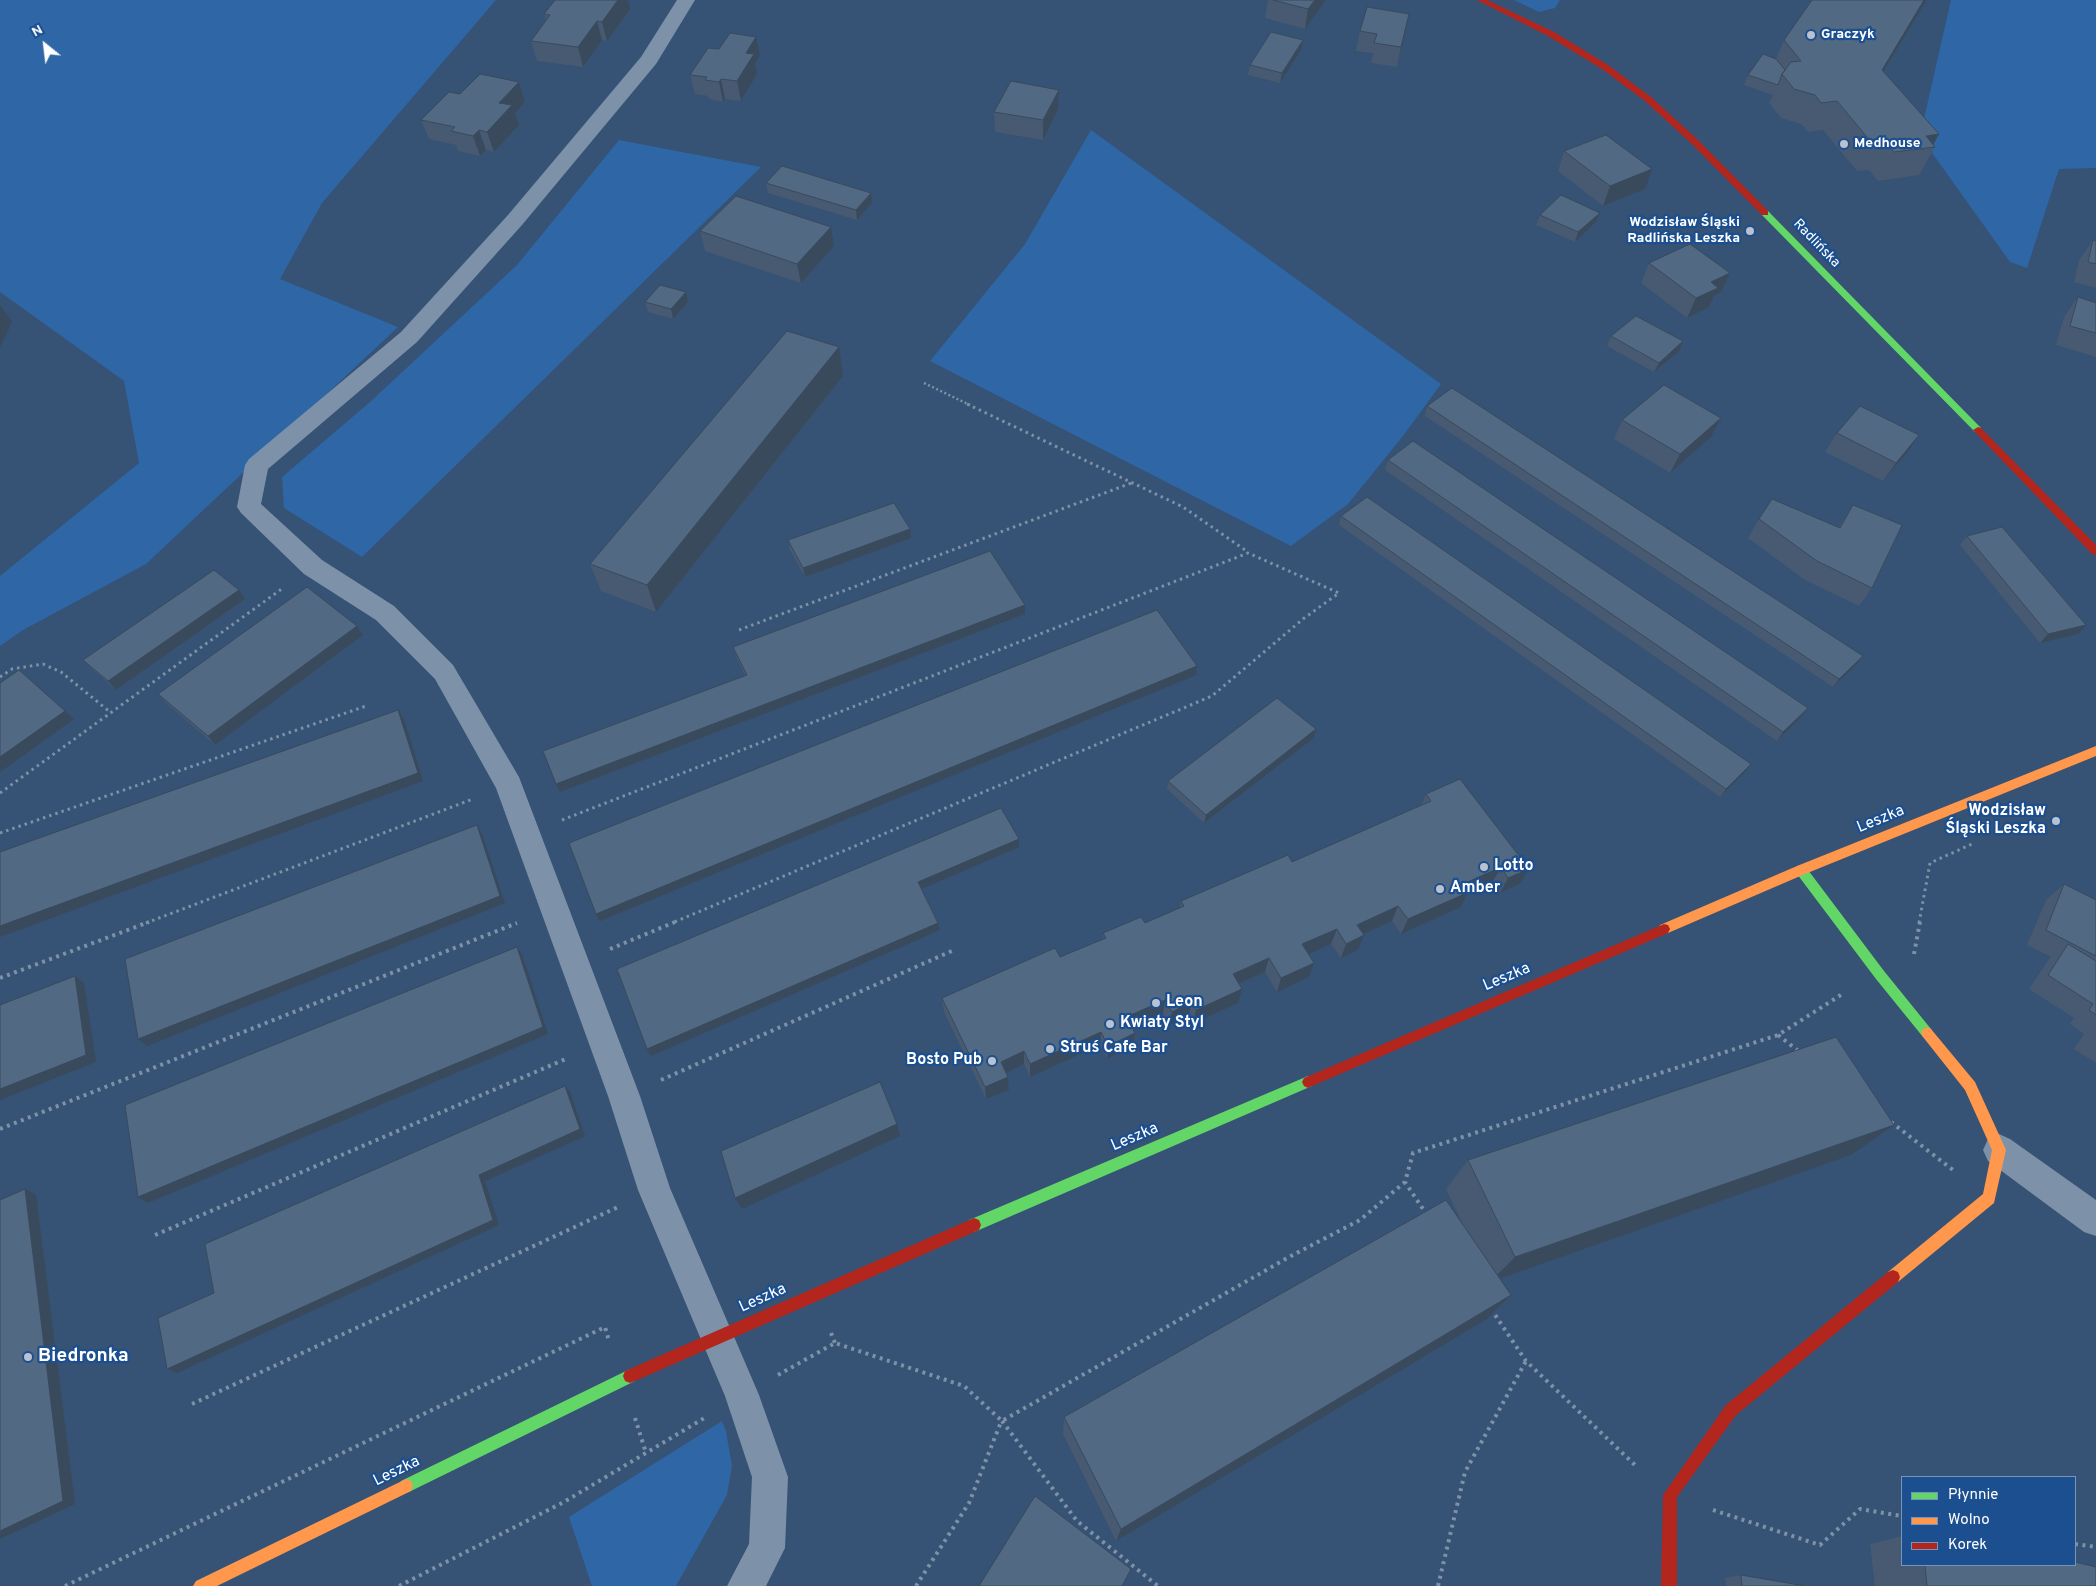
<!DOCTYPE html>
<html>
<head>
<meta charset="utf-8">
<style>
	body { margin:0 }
	#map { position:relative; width:2096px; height:1586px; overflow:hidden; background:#365274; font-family:Overpass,sans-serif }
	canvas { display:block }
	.legend { position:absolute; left:1901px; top:1476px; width:175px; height:90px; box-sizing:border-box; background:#1b4f8f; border:1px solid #7695bc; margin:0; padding:6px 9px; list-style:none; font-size:15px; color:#fff }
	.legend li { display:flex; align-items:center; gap:10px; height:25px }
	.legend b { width:25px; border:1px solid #7695bc }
	.north { position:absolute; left:20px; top:20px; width:50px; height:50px; -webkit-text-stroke:4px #1b4f8f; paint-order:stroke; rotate:331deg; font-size:14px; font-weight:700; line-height:20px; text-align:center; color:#fff }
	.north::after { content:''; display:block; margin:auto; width:18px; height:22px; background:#fff; clip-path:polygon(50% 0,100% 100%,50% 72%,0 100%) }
</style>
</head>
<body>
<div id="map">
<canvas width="2096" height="1586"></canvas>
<ul class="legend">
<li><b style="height:6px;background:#63d668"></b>Płynnie</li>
<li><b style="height:6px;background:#ff974d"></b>Wolno</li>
<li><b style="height:6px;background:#b3261e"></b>Korek</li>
</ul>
<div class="north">N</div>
</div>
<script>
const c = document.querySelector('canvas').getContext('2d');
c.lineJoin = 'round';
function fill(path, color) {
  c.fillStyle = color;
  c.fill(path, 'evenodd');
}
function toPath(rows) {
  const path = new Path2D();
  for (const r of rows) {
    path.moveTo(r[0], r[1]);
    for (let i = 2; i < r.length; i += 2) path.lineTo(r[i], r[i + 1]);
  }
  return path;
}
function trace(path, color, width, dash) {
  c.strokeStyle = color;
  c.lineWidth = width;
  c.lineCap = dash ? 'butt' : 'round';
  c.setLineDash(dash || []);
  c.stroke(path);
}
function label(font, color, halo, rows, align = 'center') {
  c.font = font + ' Overpass,sans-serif';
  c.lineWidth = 4.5;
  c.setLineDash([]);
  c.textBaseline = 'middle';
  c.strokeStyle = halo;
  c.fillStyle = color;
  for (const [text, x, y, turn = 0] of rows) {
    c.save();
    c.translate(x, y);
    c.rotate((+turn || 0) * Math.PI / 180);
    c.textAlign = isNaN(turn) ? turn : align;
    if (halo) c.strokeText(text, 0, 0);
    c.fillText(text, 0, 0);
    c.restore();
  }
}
fill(toPath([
	[0,0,496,0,322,203,280,279,398,327,146,564,23,630,0,646,0,576,139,463,124,381,0,292],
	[1514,0,1560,0,1555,8,1539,12],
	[1951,0,2096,0,2096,168,2059,169,2027,268,2010,262,1920,136],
	[1091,130,1441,384,1403,436,1348,504,1291,546,930,361,1025,244],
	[619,140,761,167,362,557,284,508,282,477,370,402,517,265],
	[722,1421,726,1431,732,1466,727,1495,676,1586,592,1586,569,1517]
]), '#2f66a5');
trace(toPath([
	[924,383,970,405]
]), '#7d92a8', 2.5, [2, 2.5]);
trace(toPath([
	[967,404,1183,507,1248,552],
	[739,630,1134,482],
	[0,677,12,669,43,664,61,672,110,712],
	[0,793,283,588],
	[562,820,1248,553,1339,593,1303,619,1212,696,672,923],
	[0,833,366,706],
	[146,923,473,799],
	[1919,923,1930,863,1972,844]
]), '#7d92a8', 3, [2.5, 4]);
trace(toPath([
	[610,949,675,922],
	[1914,954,1920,922],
	[0,978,149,922],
	[1778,1035,1801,1053],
	[661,1080,954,950],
	[1891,1122,1953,1170],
	[0,1129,517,923],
	[1427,1215,1405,1182,1413,1153,1778,1035,1844,993],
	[155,1235,568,1058],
	[1491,1309,1526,1361,1637,1467],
	[831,1333,835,1343],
	[778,1375,835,1343,964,1386,1002,1421,1289,1257,1360,1220,1405,1182],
	[192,1404,618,1207],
	[635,1418,646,1453],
	[1002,1421,1077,1521,1158,1586],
	[1713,1510,1820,1545,1860,1509,1902,1516],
	[2075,1544,2096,1547],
	[65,1586,605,1327,609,1341],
	[399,1586,564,1502,706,1417],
	[916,1586,969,1503,1001,1422],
	[1438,1586,1465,1472,1526,1361]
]), '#7d92a8', 4, [3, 4.5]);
fill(toPath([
	[677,0,695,0,656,64,522,225,417,342,268,469,261,504,322,560,394,606,453,665,519,777,640,1096,670,1188,734,1337,729,1349,717,1354,705,1349,638,1190,608,1096,496,788,435,679,376,620,304,574,241,513,237,507,245,465,249,459,401,332,508,215,641,57,677,0]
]), '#7d92a8');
fill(toPath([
	[1999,1134,2010,1139,2096,1200,2096,1236,2084,1232,1988,1161,1983,1150,1988,1139,1999,1134],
	[717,1320,729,1325,759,1395,788,1477,785,1548,766,1586,727,1586,749,1544,752,1477,725,1396,700,1337,705,1325,717,1320]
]), '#7d92a8');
fill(toPath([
	[1765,210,1768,211,1981,428,1981,432,1975,432,1762,215,1762,211,1765,210],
	[1801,865,1805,866,1884,971,1931,1029,1933,1033,1931,1037,1927,1039,1923,1037,1876,979,1797,874,1795,870,1797,866,1801,865],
	[1308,1076,1312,1078,1314,1082,1312,1086,979,1230,974,1232,969,1230,967,1225,969,1220,1308,1076],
	[630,1369,635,1371,637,1376,635,1381,411,1491,406,1493,401,1491,399,1486,401,1481,630,1369]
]), '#63d668');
fill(toPath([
	[2096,746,2096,756,1805,874,1668,933,1664,934,1660,933,1658,929,1660,925,1797,866,2096,746],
	[1927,1027,1931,1029,1975,1082,2006,1150,1994,1203,1898,1282,1893,1284,1888,1282,1886,1277,1888,1272,1983,1194,1992,1150,1965,1090,1923,1037,1921,1033,1923,1029,1927,1027],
	[406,1479,411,1481,413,1486,411,1491,217,1586,193,1586,196,1581,406,1479]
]), '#ff974d');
fill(toPath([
	[1477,0,1487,0,1554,32,1608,65,1651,97,1698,140,1768,211,1768,215,1762,215,1692,144,1645,101,1602,69,1548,36,1477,0],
	[1978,427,1981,428,2096,545,2096,555,2092,554,1975,432,1973,430,1978,427],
	[1664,924,1668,925,1670,929,1668,933,1312,1086,1308,1088,1304,1086,1302,1082,1304,1078,1664,924],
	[974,1218,979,1220,981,1225,979,1230,635,1381,630,1383,625,1381,623,1376,625,1371,974,1218],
	[1893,1270,1898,1272,1900,1277,1898,1282,1736,1415,1677,1497,1677,1586,1661,1586,1663,1495,1726,1405,1888,1272,1893,1270]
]), '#b3261e');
fill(toPath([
	[1268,0,1326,0,1305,29,1265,18],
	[1812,0,1927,0,1883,72,1935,147,1919,175,1878,181,1869,170,1857,171,1823,130,1808,132,1801,124,1781,118,1769,103,1773,95,1744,85,1748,75,1776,59,1784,40],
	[630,9,607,41,602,40,583,67,537,61,531,41,546,21,544,14],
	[1360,31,1405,33,1397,67,1371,63,1373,53,1356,51],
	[1303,40,1301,50,1280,83,1248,75,1250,65],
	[760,56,755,63,757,74,741,101,725,99,723,102,709,99,708,96,695,94,690,75],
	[519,82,525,102,515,113,519,125,494,152,486,150,480,156,458,151,456,145,429,139,421,120,460,94],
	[1059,90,1058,109,1043,140,995,132,994,112],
	[1564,151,1645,189,1603,206,1558,171],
	[766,183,872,203,857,220,768,193],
	[1540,215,1596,222,1575,242,1536,225],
	[700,231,834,246,801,283,705,251],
	[2093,240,2096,241,2096,288,2074,282,2079,260],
	[1649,263,1730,273,1721,292,1714,296,1709,307,1687,318,1641,283],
	[2078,297,2096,302,2096,357,2056,345,2064,317],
	[645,302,688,302,673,319,648,312],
	[1611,336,1683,341,1679,351,1654,372,1607,346],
	[843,376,656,612,601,591,590,564],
	[1427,406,1856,665,1833,687,1425,416],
	[1721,418,1711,437,1670,473,1614,439,1622,420],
	[1837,433,1906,454,1883,481,1825,452],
	[1388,460,1808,708,1801,717,1777,741,1385,470],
	[1853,505,1872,588,1859,606,1805,580,1748,538,1759,519,1839,527],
	[1341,516,1751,764,1745,772,1720,797,1339,525],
	[910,529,911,538,805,577,790,550,788,540],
	[1967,536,2078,634,2040,643,1960,545],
	[245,599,116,690,92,669,83,660],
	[1025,614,560,792,745,675,736,656,733,647],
	[363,635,215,745,166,703,158,694],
	[1316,729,1314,738,1204,823,1167,789,1168,781],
	[1426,794,1520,884,1500,893,1492,883,1467,894,1461,907,1401,934,1392,921,1363,934,1358,950,1341,958,1331,944,1308,954,1314,963,1309,977,1277,992,1265,972,1239,984,1238,1003,1193,1024,1189,1016,1170,1025,1163,1014,1132,1028,1135,1033,1133,1046,1107,1059,1100,1045,1030,1077,1024,1064,1006,1073,1008,1077,1009,1090,986,1099,944,1012,942,998,1060,957,1103,940,1103,933,1145,923,1180,908,1181,901,1292,862,1421,806],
	[2064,884,2096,900,2096,1063,2074,1049,2084,1034,2070,1024,2074,1018,2029,989,2049,959,2051,957,2027,945,2046,900],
	[1851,1155,1500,1278,1511,1295,1487,1319,1116,1541,1063,1434,1064,1417,1463,1225,1446,1189,1468,1160],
	[1902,1536,1902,1565,2075,1565,2096,1586,1875,1586,1870,1544],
	[1741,1575,1805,1586,1726,1586,1725,1578]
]), '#475a72');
fill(toPath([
	[618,0,628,0,630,9,607,41,602,22],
	[1315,0,1326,0,1305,29,1308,9],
	[1924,0,1927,0,1867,98,1882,70],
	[1409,14,1405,33,1397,67,1401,47],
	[597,21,602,40,583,67,578,47],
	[756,37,760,56,755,63,757,74,741,101,737,81,746,53],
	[1303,40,1301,50,1280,83,1282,73],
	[721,79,725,99,723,102,719,82],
	[519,82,525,102,515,113,519,125,494,152,487,132,499,103],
	[1059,90,1058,109,1043,140,1043,120],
	[479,130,486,150,480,156,473,136],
	[1939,134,1932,147,1926,136],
	[1652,169,1645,189,1603,206,1610,186],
	[871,193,872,203,857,220,856,210],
	[1600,213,1596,222,1575,242,1578,232],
	[831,227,834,246,801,283,797,264],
	[1730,273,1721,292,1714,296,1709,307,1687,318,1696,298,1711,282],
	[686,292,688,302,673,319,671,309],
	[0,305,12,322,0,347],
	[1683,341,1679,351,1654,372,1659,363],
	[839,347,843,376,656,612,647,585],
	[1721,418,1711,437,1670,473,1680,454],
	[1919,435,1906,454,1883,481,1896,463],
	[910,529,911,538,805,577,803,568],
	[239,590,245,599,116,690,108,681],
	[1025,605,1025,614,560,792,556,784],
	[2086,625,2078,634,2040,643,2048,634],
	[357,626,363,635,215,745,208,736],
	[1863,656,1856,665,1833,687,1839,679],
	[1197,666,1196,675,600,921,596,914],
	[1808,708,1801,717,1777,741,1783,732],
	[398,710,404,719,423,781,0,937,0,926],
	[65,711,74,719,0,772,0,757],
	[1316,729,1314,738,1204,823,1206,815],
	[1751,764,1745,772,1720,797,1726,789],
	[477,825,482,834,505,903,147,1046,138,1039],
	[1019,839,1019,847,919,890,918,882],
	[1501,867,1492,883,1467,894,1461,907,1401,934,1408,919,1463,884],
	[1529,869,1520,884,1500,893,1508,878],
	[1398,906,1392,921,1352,939,1357,925],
	[938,923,940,930,651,1056,647,1049],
	[1337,929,1331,944,1298,959,1302,944],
	[1364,935,1358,950,1341,958,1346,944],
	[517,947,522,954,548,1034,148,1203,138,1197],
	[1269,958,1265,972,1229,988,1233,974],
	[1314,963,1309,977,1277,992,1281,978],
	[75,976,84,983,96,1062,0,1100,0,1089],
	[1242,989,1238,1003,1193,1024,1196,1010],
	[1165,1000,1163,1014,1124,1031,1126,1017],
	[1191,1002,1189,1016,1170,1025,1172,1012],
	[1101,1032,1100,1045,1030,1077,1030,1064],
	[1135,1033,1133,1046,1107,1059,1108,1046],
	[1024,1051,1024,1064,1002,1075,1001,1062],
	[1008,1077,1009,1090,986,1099,985,1087],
	[565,1086,570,1092,585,1136,485,1181,499,1225,177,1373,167,1369,479,1175],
	[897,1124,900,1136,742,1209,735,1198],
	[1894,1125,1851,1155,1490,1282,1515,1257],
	[25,1189,36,1195,75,1504,0,1539],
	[1511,1295,1487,1319,1116,1541,1121,1529]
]), '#394a5c');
const building = toPath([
	[555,0,618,0,602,22,597,21,578,47,531,41,550,15,544,14,555,0],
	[1273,0,1315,0,1308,9,1273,0],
	[1812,0,1924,0,1882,70,1939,134,1926,136,1935,147,1894,152,1884,142,1872,143,1837,101,1821,103,1815,95,1794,89,1782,74,1791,62,1801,61,1784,40,1812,0],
	[1367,7,1409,14,1401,47,1374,43,1377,34,1360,31,1367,7],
	[1271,32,1303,40,1282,73,1250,65,1271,32],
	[730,33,756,37,746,53,754,54,737,81,721,79,719,82,705,80,707,77,690,75,708,48,719,49,730,33],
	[1763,54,1776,59,1785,70,1782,74,1778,85,1748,75,1763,54],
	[480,74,519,82,499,103,512,105,487,132,479,130,473,136,451,131,455,127,421,120,449,92,460,94,480,74],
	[1011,81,1059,90,1043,120,994,112,1011,81],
	[1606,135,1652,169,1610,186,1564,151,1606,135],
	[782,166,871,193,856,210,766,183,782,166],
	[1561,195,1600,213,1578,232,1540,215,1561,195],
	[736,196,831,227,797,264,700,231,736,196],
	[2093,240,2096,241,2096,264,2088,262,2093,240],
	[1690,244,1730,273,1711,282,1718,288,1696,298,1649,263,1690,244],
	[660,285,686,292,671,309,645,302,660,285],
	[2078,297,2096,303,2096,333,2070,326,2078,297],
	[1636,316,1683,341,1659,363,1611,336,1636,316],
	[787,331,839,347,647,585,590,564,787,331],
	[1664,385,1721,418,1680,454,1622,420,1664,385],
	[1452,388,1863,656,1839,679,1427,406,1452,388],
	[1860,406,1919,435,1896,463,1837,433,1860,406],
	[1413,441,1808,708,1783,732,1388,460,1413,441],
	[1367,497,1751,764,1726,789,1341,516,1367,497],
	[1772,499,1840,528,1853,505,1902,525,1872,588,1817,561,1759,519,1772,499],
	[894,503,910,529,803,568,788,540,894,503],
	[2002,527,2086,625,2048,634,1967,536,2002,527],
	[990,551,1025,605,556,784,543,751,747,675,733,647,990,551],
	[214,570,239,590,108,681,83,660,214,570],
	[307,587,357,626,208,736,158,694,307,587],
	[1157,610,1197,666,596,914,569,843,1157,610],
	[19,670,65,711,0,757,0,683,19,670],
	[1277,698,1316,729,1206,815,1168,781,1277,698],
	[398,710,418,773,0,926,0,852,398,710],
	[1460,779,1529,869,1508,878,1501,867,1463,884,1469,892,1408,919,1398,906,1357,925,1364,935,1346,944,1337,929,1302,944,1314,963,1281,978,1269,958,1233,974,1242,989,1196,1010,1191,1002,1172,1012,1165,1000,1126,1017,1135,1033,1108,1046,1101,1032,1030,1064,1024,1051,1001,1062,1008,1077,985,1087,942,998,1055,948,1060,957,1106,938,1103,933,1141,917,1145,923,1184,906,1181,901,1288,855,1292,862,1431,801,1426,794,1460,779],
	[1001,808,1019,839,918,882,938,923,647,1049,617,969,1001,808],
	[477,825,500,896,138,1039,125,959,477,825],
	[2064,884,2096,900,2096,956,2046,930,2064,884],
	[2068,944,2096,961,2096,1015,2089,1010,2093,1004,2048,975,2068,944],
	[517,947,543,1027,138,1197,125,1105,517,947],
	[75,976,86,1055,0,1089,0,1005,75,976],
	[1836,1037,1894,1125,1515,1257,1468,1160,1836,1037],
	[880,1082,897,1124,735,1198,721,1151,880,1082],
	[565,1086,580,1129,479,1175,493,1220,167,1369,158,1318,214,1293,205,1244,565,1086],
	[25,1189,63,1501,0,1531,0,1200,25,1189],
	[1446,1200,1511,1295,1121,1529,1064,1417,1446,1200],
	[1035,1496,1131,1569,1122,1586,979,1586,1035,1496],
	[2075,1562,2096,1567,2096,1586,1927,1586,1925,1565,2075,1565,2075,1562],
	[1741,1575,1805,1586,1742,1586,1741,1575]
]);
fill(building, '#526984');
trace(building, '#394a5c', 1);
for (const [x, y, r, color] of [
	[1811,35,5,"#b9c2ce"],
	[1844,144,5,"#b9c2ce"],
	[1750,231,5,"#b9c2ce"],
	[2056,821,5,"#b9c2ce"],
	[1484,867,5,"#b9c2ce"],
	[1440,889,5,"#b9c2ce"],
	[1156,1003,5,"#b9c2ce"],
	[1110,1024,5,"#b9c2ce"],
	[1050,1049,5,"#b9c2ce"],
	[992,1061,5,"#b9c2ce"],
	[28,1357,5,"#b9c2ce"]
]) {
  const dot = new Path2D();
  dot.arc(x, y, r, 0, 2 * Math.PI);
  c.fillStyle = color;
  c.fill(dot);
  trace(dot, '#1b4f8f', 2);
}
label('bold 14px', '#fff', '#1b4f8f', [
	["Graczyk",1821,35],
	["Medhouse",1854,144],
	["Wodzisław Śląski",1740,223,"right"],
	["Radlińska Leszka",1740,239,"right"]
], 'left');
label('14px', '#fff', '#1b4f8f', [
	["Radlińska",1816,244,46]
]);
label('bold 16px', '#fff', '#1b4f8f', [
	["Wodzisław",2046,812,"right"],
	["Śląski Leszka",2046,830,"right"],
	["Lotto",1494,867],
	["Amber",1450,889],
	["Leon",1166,1003],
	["Kwiaty Styl",1120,1024],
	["Struś Cafe Bar",1060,1049],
	["Bosto Pub",982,1061,"right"]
], 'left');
label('16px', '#fff', '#1b4f8f', [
	["Leszka",1881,820,-22],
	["Leszka",1507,978,-23],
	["Leszka",1135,1138,-23],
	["Leszka",763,1299,-24],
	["Leszka",397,1472,-26]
]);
label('bold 19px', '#fff', '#1b4f8f', [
	["Biedronka",38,1357]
], 'left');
</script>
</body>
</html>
